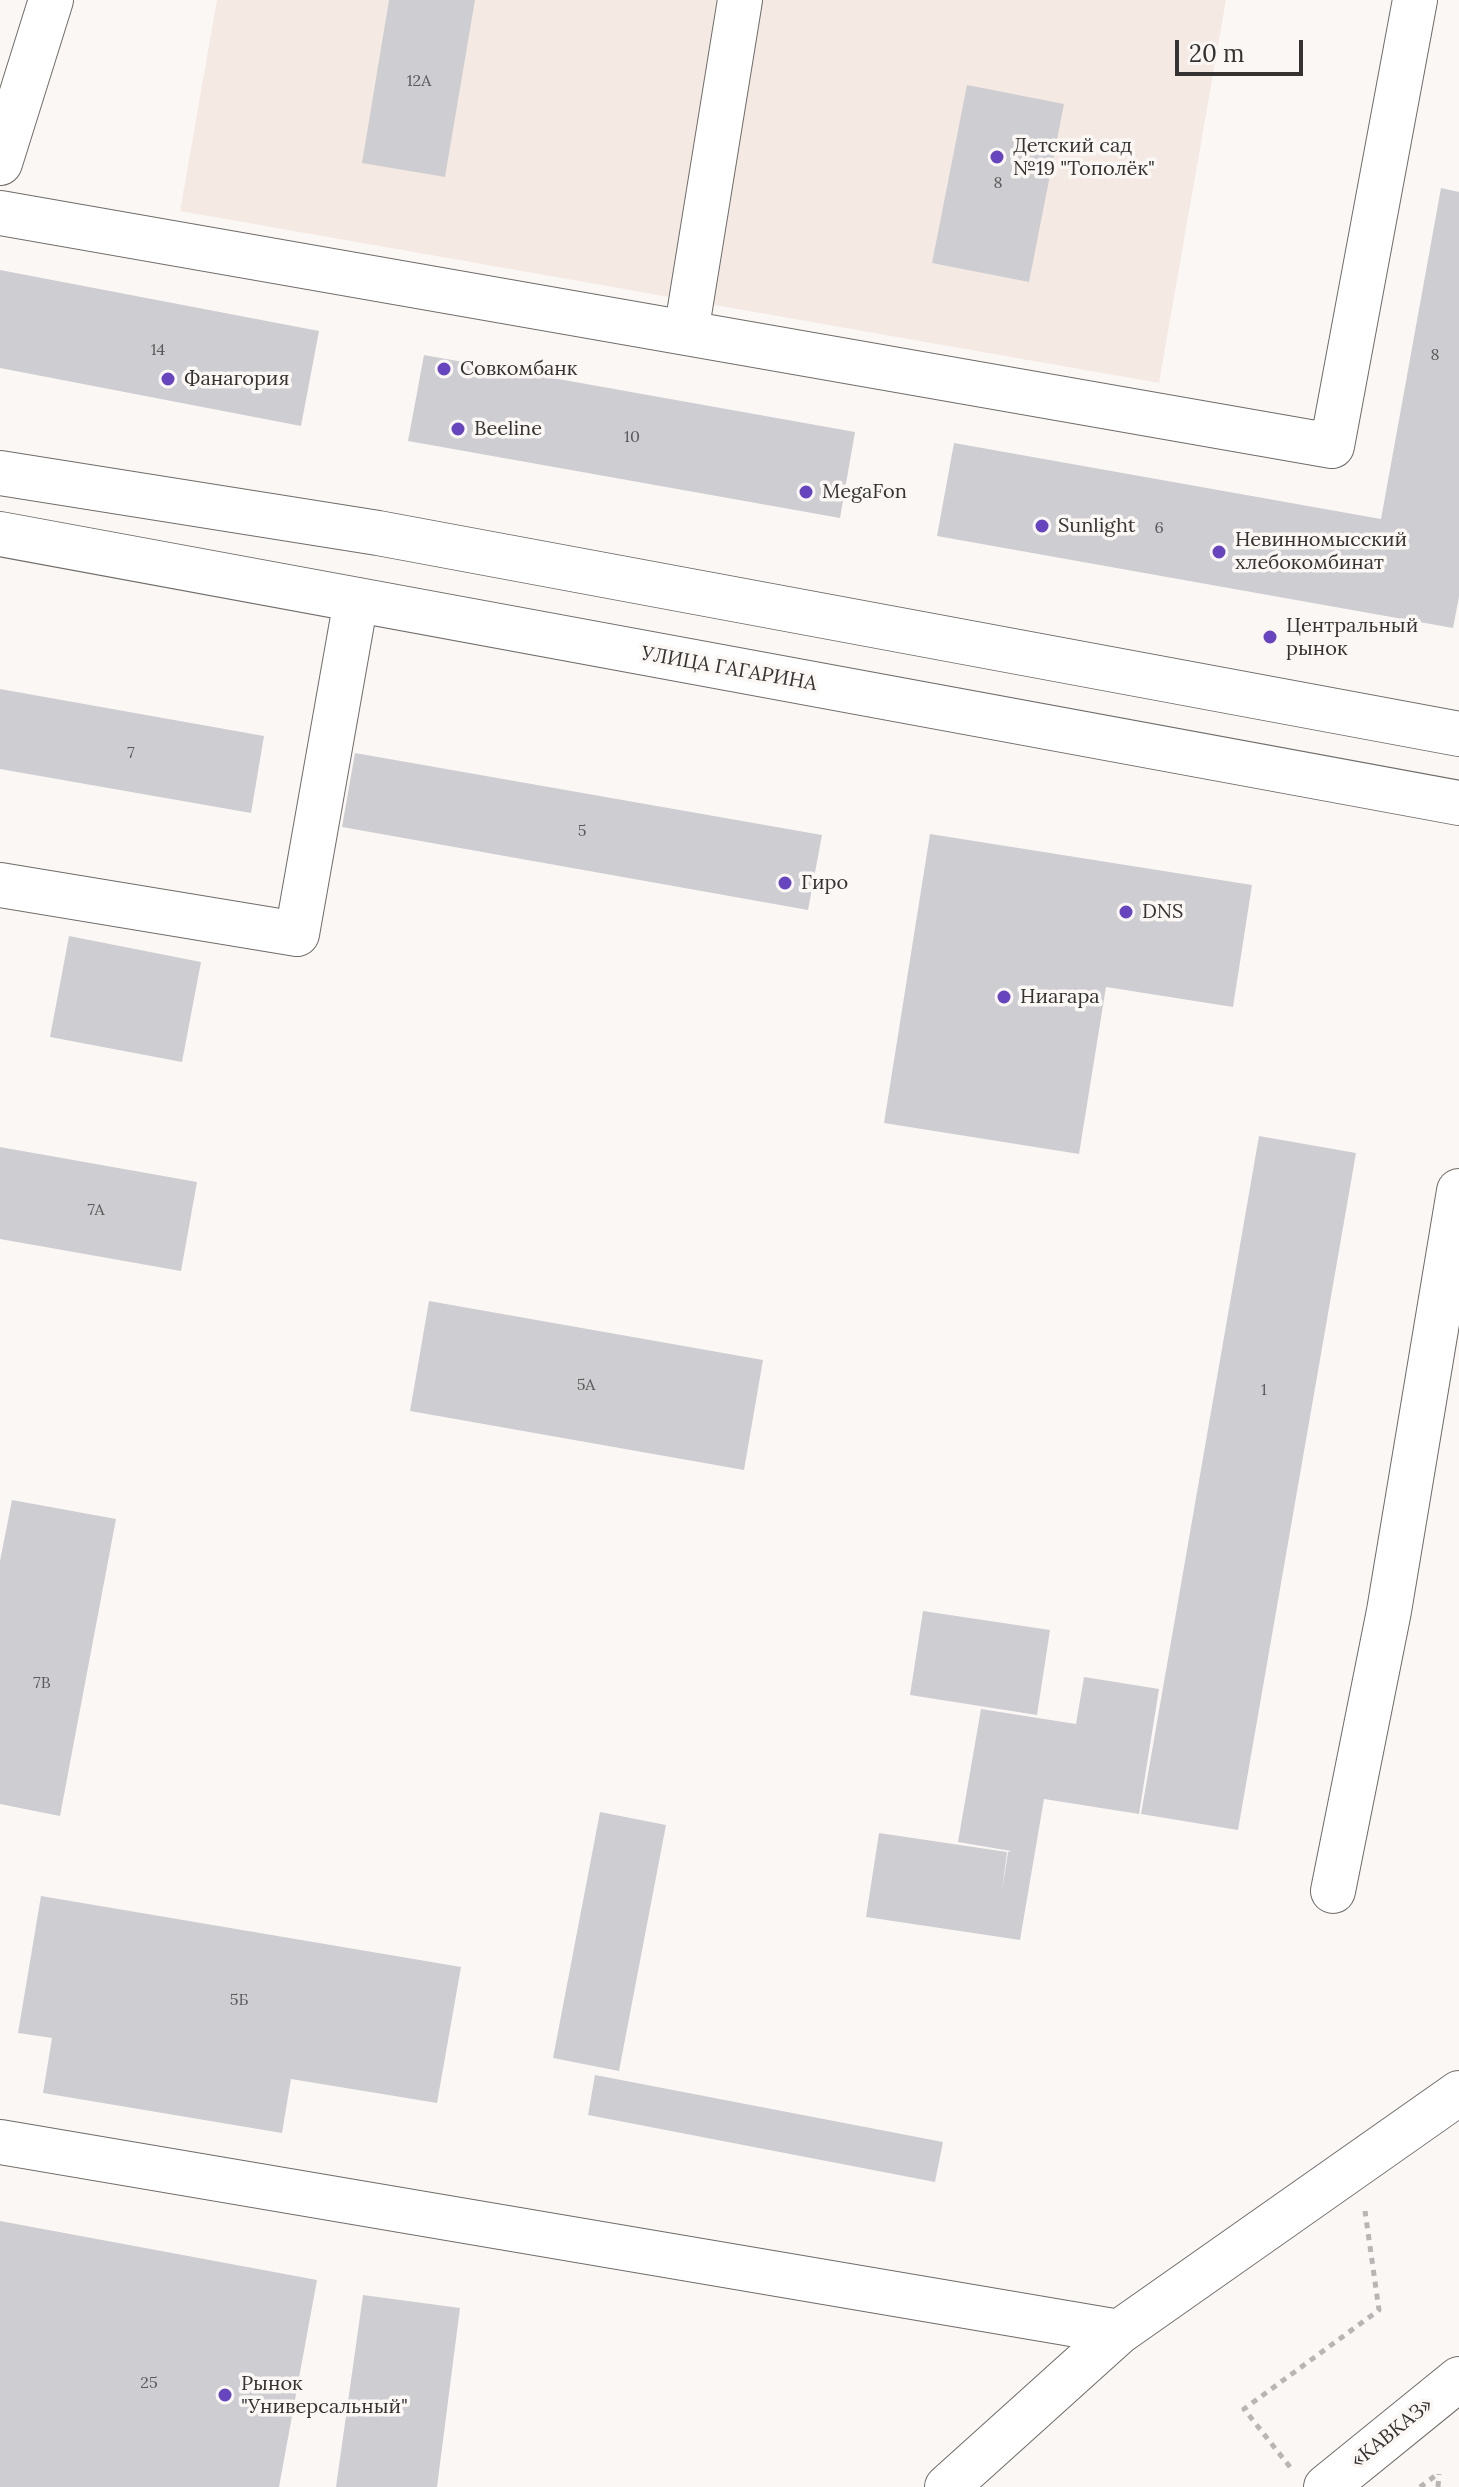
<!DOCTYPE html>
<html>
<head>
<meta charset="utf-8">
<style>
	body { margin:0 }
	#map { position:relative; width:1459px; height:2487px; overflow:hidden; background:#fbf7f5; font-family:Lora,serif }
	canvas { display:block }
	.scale { position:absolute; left:1175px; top:40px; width:128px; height:36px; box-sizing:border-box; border:4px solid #343332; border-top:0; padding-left:10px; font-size:24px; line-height:28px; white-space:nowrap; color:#343332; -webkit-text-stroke:6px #fbf7f5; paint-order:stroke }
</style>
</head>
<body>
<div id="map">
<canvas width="1459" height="2487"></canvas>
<div class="scale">20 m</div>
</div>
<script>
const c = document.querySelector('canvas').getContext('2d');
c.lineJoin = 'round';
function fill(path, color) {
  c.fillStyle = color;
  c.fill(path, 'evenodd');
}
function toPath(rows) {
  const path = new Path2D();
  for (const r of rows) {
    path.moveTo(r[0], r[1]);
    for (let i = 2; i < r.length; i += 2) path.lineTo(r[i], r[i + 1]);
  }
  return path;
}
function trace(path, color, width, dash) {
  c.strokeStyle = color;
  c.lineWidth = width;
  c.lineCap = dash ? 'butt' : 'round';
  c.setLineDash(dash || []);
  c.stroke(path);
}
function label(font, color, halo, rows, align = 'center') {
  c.font = font + ' Lora,serif';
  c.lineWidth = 7;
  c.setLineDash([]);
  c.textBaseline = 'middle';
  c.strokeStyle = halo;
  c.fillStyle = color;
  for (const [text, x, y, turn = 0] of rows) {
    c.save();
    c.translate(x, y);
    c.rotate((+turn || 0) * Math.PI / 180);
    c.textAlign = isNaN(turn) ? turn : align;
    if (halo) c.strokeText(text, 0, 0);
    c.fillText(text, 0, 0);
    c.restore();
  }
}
fill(toPath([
	[217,0,1226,0,1159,383,180,211]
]), '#f5eae3');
fill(toPath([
	[389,0,475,0,445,177,362,163],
	[967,85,1064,104,1029,282,932,263],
	[1441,188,1459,192,1459,597,1453,628,937,536,954,443,1381,519],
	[0,270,319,331,301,426,0,368],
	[424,355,855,432,840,518,408,441],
	[0,689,264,736,251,813,0,769],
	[355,753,822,835,808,910,342,827],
	[930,834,1252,885,1233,1007,1106,987,1079,1154,884,1123],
	[69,936,201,962,182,1062,50,1037],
	[1259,1136,1356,1153,1238,1830,1141,1814],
	[0,1147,197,1182,181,1271,0,1239],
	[429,1301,763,1360,744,1470,410,1411],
	[12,1500,116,1519,60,1816,0,1804,0,1561],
	[923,1611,1050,1630,1037,1715,910,1695],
	[1084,1677,1159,1689,1139,1814,1044,1799,1020,1940,866,1917,879,1833,1007,1852,1002,1892,1008,1852,1011,1851,958,1842,981,1709,1076,1724],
	[600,1812,666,1825,619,2071,553,2058],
	[41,1896,461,1967,437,2103,291,2079,282,2133,43,2093,52,2038,18,2033],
	[595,2075,943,2142,935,2182,588,2115],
	[0,2221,317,2280,279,2487,0,2487],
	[363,2295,460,2308,437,2487,336,2487]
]), '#ceced2');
const minor = toPath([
	[0,163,51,0],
	[0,213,1332,446,1415,0],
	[686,333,740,0],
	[0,885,297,934,356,600],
	[1333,1891,1389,1611,1459,1191],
	[0,2142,1119,2332,1459,2093],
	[947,2487,1119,2332]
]);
const major = toPath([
	[0,473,378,533,1459,734],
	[0,534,1459,803]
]);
const highway = toPath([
	[1326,2487,1459,2379]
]);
trace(minor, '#6f6c6a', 46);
trace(major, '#6f6c6a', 46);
trace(highway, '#6f6c6a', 46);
trace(toPath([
	[1290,2467,1244,2409,1379,2310,1365,2211],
	[1420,2487,1439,2473],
	[1438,2487,1439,2474]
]), '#b8b5b4', 5, [6, 6]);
trace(minor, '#fff', 44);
trace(major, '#fff', 44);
trace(highway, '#fff', 44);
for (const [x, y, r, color] of [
	[997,157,8,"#6645be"],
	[444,369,8,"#6645be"],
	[168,379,8,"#6645be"],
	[458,429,8,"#6645be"],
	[806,492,8,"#6645be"],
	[1042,526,8,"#6645be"],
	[1219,552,8,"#6645be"],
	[1270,637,8,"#6645be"],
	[785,883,8,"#6645be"],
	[1126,912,8,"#6645be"],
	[1004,997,8,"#6645be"],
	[225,2395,8,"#6645be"]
]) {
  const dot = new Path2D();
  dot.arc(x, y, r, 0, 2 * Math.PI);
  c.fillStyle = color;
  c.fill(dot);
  trace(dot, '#fbf7f5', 3);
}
label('16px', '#5a5a5a', null, [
	["12А",419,81],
	["8",998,183],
	["14",158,350],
	["8",1435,355],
	["10",632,437],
	["6",1159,528],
	["7",131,753],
	["5",582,831],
	["7А",96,1210],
	["5А",586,1385],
	["1",1264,1390],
	["7В",42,1683],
	["5Б",239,2000],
	["25",149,2383]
]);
label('20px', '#343332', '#fbf7f5', [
	["Детский сад",1013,146],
	["№19 \"Тополёк\"",1013,169],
	["Совкомбанк",460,369],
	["Фанагория",184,379],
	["Beeline",474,429],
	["MegaFon",822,492],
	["Sunlight",1058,526],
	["Невинномысский",1235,540],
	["хлебокомбинат",1235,563],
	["Центральный",1286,626],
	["рынок",1286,649],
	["Гиро",801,883],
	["DNS",1142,912],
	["Ниагара",1020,997],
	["Рынок",241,2384],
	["\"Универсальный\"",241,2407]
], 'left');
label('20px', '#343332', '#fbf7f5', [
	["УЛИЦА ГАГАРИНА",729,669,10],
	["«КАВКАЗ»",1392,2433,-39]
]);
</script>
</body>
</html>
